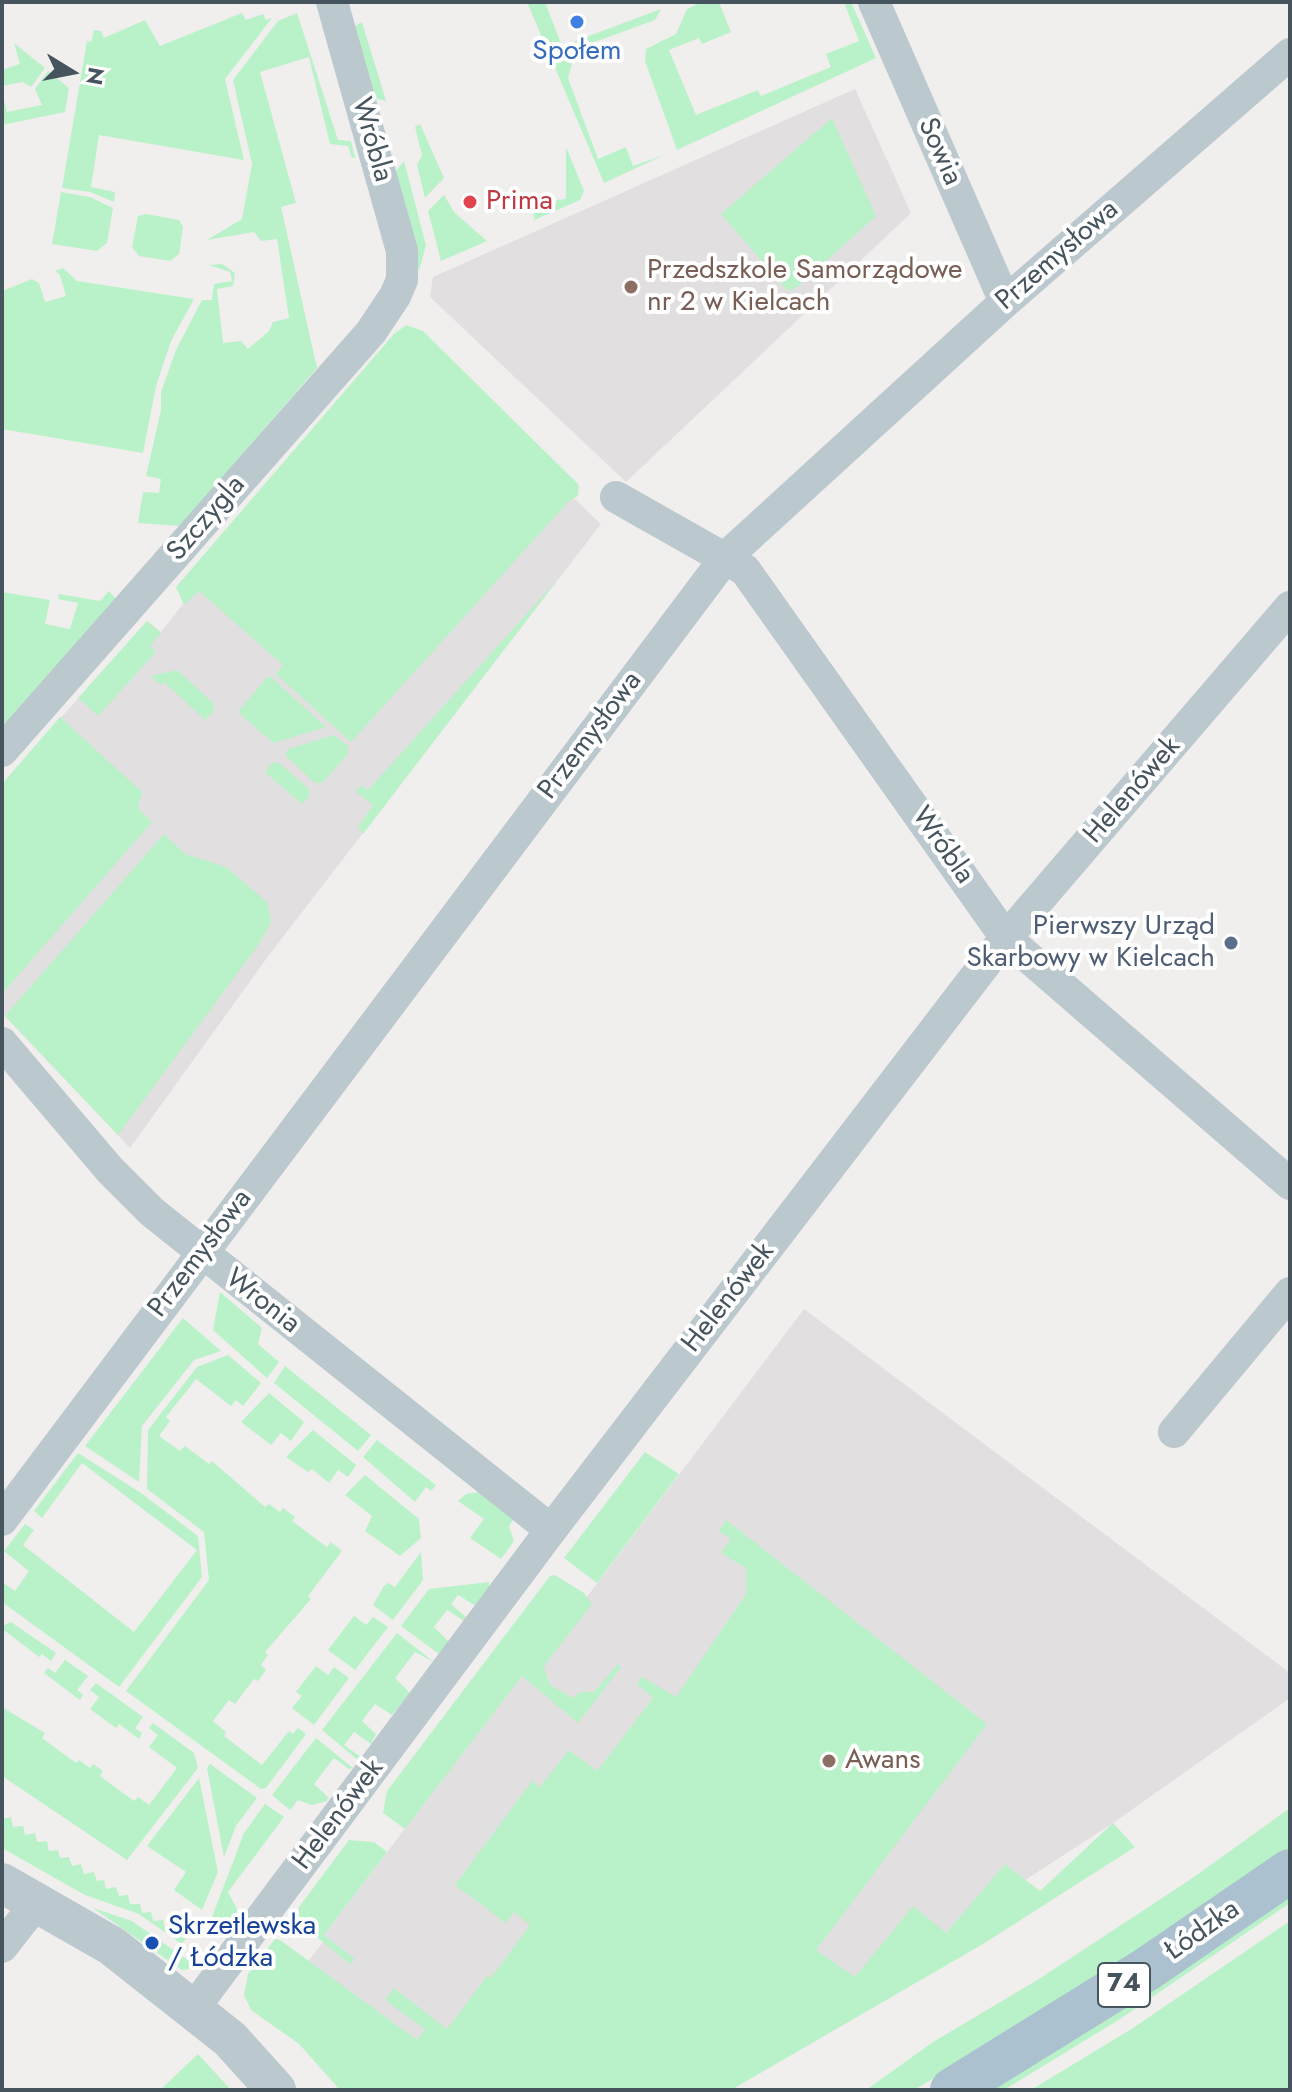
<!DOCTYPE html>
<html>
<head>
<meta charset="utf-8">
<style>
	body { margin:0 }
	#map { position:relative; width:1292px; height:2092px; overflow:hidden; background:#f1eeee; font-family:Jost,sans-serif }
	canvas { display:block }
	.frame { position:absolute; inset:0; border:4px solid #45545d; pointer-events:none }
	.north { position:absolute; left:32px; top:32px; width:80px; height:80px; -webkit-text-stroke:6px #fff; paint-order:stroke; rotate:100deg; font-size:22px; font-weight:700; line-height:32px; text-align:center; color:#45545d }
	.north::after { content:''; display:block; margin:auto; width:28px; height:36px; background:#45545d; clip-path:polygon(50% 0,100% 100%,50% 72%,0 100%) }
</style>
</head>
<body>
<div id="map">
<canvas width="1292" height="2092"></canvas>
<div class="frame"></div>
<div class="north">N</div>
</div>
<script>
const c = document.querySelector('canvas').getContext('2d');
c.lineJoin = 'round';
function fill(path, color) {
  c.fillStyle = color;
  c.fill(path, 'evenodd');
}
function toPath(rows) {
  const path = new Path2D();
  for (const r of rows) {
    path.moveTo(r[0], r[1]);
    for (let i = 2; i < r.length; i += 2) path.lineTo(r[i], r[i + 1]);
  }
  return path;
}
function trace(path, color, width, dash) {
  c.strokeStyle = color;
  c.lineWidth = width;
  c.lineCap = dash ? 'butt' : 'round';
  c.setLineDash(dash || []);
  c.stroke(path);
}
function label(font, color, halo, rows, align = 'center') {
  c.font = font + ' Jost,sans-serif';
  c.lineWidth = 8;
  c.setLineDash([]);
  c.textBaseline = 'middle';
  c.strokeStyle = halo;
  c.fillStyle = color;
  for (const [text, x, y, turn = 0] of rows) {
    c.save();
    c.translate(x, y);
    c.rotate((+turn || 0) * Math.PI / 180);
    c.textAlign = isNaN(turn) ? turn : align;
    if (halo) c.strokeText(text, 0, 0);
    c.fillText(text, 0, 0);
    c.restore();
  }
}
fill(toPath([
	[855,89,911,213,626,482,430,297,433,277],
	[398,331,601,524,269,955,130,1148,2,1013,2,784,147,621,161,632],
	[804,1309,1290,1673,1290,1698,1113,1823,704,2089,387,2090,273,2007,326,1938,324,1935,522,1675,525,1677,599,1581]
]), '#e2dfe0');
fill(toPath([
	[527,2,545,2,562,46,661,9,655,20,589,44,573,60,568,78,598,159,626,147,633,166,664,155,604,183],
	[702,2,719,2,731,32,702,44,699,38,669,50,696,115,758,90,761,96,831,67,826,54,859,41,844,2,851,2,876,58,677,150,645,61,646,49,676,34,687,9],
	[242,13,246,20,263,14,266,20,272,18,225,79,244,160,99,135,91,187,115,192,114,202,90,192,62,188,87,41,91,42,94,30,101,31,104,38,145,20,160,46],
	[297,13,338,140,351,141,355,158,352,158,348,146,330,144,309,57,260,72,296,203,281,207,317,368,180,526,138,523,143,492,159,493,161,479,146,476,161,410,161,392,176,350,202,300,212,300,214,284,232,281,230,272,209,265,222,264,235,273,233,286,217,289,223,343,241,341,248,349,269,331,273,322,289,318,277,239,261,241,254,232,207,240,242,219,252,164,233,80,278,21],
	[362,22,386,101,373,98,352,28],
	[14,43,45,68,31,87,23,82,2,86,2,70,20,64],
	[48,71,69,88,65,112,2,125,2,91,7,112,42,105,35,89],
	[832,118,876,216,797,287,788,291,721,214],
	[420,124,444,178,425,198,417,165,422,155,415,127],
	[566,147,584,191,580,200,532,221,535,218,532,210,548,204,554,207,557,200,566,199],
	[404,161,426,245,419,271,396,171],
	[61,192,90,197,113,208,107,243,97,251,52,244],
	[444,195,454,212,487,241,441,261,428,211],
	[146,214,179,220,183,227,179,254,170,261,139,256,132,247,138,216],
	[63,268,77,281,194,299,171,341,156,386,143,453,2,429,2,291,32,279,39,283,45,302,66,296,60,275,55,271],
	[406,325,423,331,579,485,578,496,569,501,351,742,276,674,283,665,199,591,184,605,176,587,394,334],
	[559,578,363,834,358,827,373,805,356,792,361,785,368,790],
	[109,591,116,599,2,728,2,592,50,600,45,624,70,629,78,603,58,599,59,594,100,601],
	[147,621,161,633,150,646,156,652,98,716,78,698],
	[177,670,214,704,213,712,205,720,164,682,161,685,151,676],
	[267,677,271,677,326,727,273,743,238,712],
	[60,717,142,792,138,808,152,822,2,994,2,784],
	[334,735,348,746,348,754,322,783,315,783,285,755,288,749],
	[273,762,279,763,309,789,309,797,302,804,265,772],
	[164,834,185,854,226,867,267,902,271,922,259,944,118,1135,5,1016],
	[220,1292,262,1328,258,1344,279,1362,267,1378,213,1330],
	[183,1318,221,1351,194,1360,142,1426,139,1482,85,1446],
	[228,1355,261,1383,243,1406,236,1400,231,1406,196,1379,166,1417,170,1421,159,1436,180,1451,185,1446,209,1464,212,1461,265,1507,269,1504,280,1512,283,1508,295,1517,292,1521,327,1547,331,1542,342,1551,308,1596,311,1599,265,1652,268,1655,261,1665,266,1670,258,1681,254,1679,235,1704,229,1700,213,1721,226,1732,224,1736,262,1765,289,1731,293,1734,298,1728,306,1734,266,1788,261,1789,126,1691,209,1580,204,1532,147,1489,148,1430,197,1367],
	[285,1366,371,1435,358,1451,274,1383],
	[269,1393,304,1422,291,1441,281,1433,271,1445,241,1422],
	[313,1430,356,1465,348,1477,338,1470,329,1483,312,1469,308,1472,286,1457],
	[377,1440,436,1485,431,1491,426,1487,415,1502,363,1457],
	[645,1452,679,1474,597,1583,564,1558],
	[78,1453,141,1493,198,1536,202,1577,119,1687,2,1602,2,1582,15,1591,29,1571,4,1551,25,1524,34,1530,23,1545,134,1632,197,1550,82,1463,42,1518,34,1511],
	[365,1475,419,1519,421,1538,400,1556,365,1531,372,1516,345,1495],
	[479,1492,513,1520,509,1526,514,1541,501,1559,470,1538,484,1519,458,1501,466,1494],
	[726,1520,987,1724,816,1950,855,1977,913,1906,946,1933,1005,1864,1040,1891,1113,1823,1135,1847,983,1944,731,2090,340,2090,299,2044,251,2010,244,1995,248,1974,275,1939,280,1940,417,2040,425,2029,385,2000,394,1988,447,2029,487,1976,491,1978,530,1925,514,1912,506,1923,455,1885,532,1781,540,1787,569,1750,597,1771,653,1698,637,1684,642,1677,676,1697,746,1594,746,1568,721,1553,731,1539,719,1531],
	[421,1552,423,1580,393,1620,373,1605,384,1586,388,1583,395,1587],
	[555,1575,584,1593,592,1604,544,1666,550,1685,573,1698,580,1692,594,1692,618,1664,621,1667,578,1723,522,1676,405,1829,383,1813,387,1791,550,1576],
	[489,1582,489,1590,476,1606,458,1595,451,1604,466,1617,464,1621,447,1610,434,1627,449,1642,439,1654,401,1626,429,1589],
	[354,1616,366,1625,373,1617,388,1627,355,1670,328,1650],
	[11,1622,56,1653,51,1661,42,1654,39,1657,5,1631,2,1634,2,1626],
	[397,1633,434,1662,415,1652,395,1678,410,1693,392,1715,375,1704,362,1721,376,1734,371,1744,354,1732,344,1745,361,1757,359,1761,322,1730],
	[65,1660,88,1676,77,1690,83,1695,80,1700,44,1673,48,1668,55,1673],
	[316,1666,328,1675,334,1667,349,1678,314,1725,292,1708,302,1696,296,1692],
	[96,1683,143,1717,135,1728,142,1733,139,1739,119,1724,116,1728,90,1709,99,1697,90,1690],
	[2,1707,45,1733,42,1738,76,1763,79,1760,90,1768,93,1764,103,1771,100,1776,134,1801,138,1797,149,1805,177,1768,149,1747,158,1735,149,1728,153,1723,194,1753,198,1768,127,1860,2,1776],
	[316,1738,353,1768,349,1769,334,1758,314,1784,328,1797,327,1801,312,1805,298,1800,290,1810,272,1795],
	[210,1764,257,1798,236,1826,224,1857,207,1768],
	[199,1778,218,1872,202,1910,174,1890,186,1872,147,1846],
	[265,1804,284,1817,228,1892,237,1909,235,1920,226,1921,212,1917,244,1833],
	[1290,1808,1290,1848,1231,1891,1018,2029,914,2090,866,2090,933,2042,1039,1979,1191,1879],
	[11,1817,13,1827,23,1826,25,1835,35,1833,37,1842,47,1841,49,1851,58,1850,60,1858,69,1857,72,1866,81,1864,84,1874,94,1872,97,1881,104,1880,106,1889,116,1887,119,1896,128,1895,130,1904,140,1904,142,1913,151,1912,153,1921,163,1920,165,1929,195,1926,182,1944,139,1914,85,1895,2,1848,2,1819],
	[349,1840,374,1842,387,1852,324,1935,355,1959,350,1964,301,1924,298,1916,299,1907],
	[1290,1890,1290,1903,1120,2019,1004,2090,986,2090],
	[93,1908,132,1921,199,1968,182,1970],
	[1290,1921,1290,2090,1031,2090,1133,2028],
	[198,2054,231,2090,160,2090]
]), '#b9f2c9');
trace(toPath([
	[874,2,1005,302],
	[616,497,745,570,1006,938,1290,1184],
	[2,751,371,332,395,296,402,280,402,251,332,2],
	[2,1043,110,1170,152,1212,551,1530],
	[1174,1432,1290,1293],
	[2,1520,726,557,1005,302,1290,54],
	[2,1947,38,1901],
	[194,2008,551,1530,999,946,1290,607]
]), '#bbc8ce', 32);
trace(toPath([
	[2,1883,112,1946,230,2039,276,2090]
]), '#bbc8ce', 40);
trace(toPath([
	[952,2090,1147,1969,1290,1871]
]), '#acc1cf', 44);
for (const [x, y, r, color] of [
	[577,22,8,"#3f7fe0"],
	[470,202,8,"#e0444e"],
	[631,287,8,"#8d6e63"],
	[1231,943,8,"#5c6f8a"],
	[829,1761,8,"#8d6e63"],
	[152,1943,8,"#1a4fb4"]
]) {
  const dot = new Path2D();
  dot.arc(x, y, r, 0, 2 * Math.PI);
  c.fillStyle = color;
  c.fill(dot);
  trace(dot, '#fff', 3);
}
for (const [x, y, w] of [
	[1124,1985,52]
]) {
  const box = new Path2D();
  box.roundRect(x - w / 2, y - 22, w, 44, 6);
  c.fillStyle = '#fff';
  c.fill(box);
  trace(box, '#45545d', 2);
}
label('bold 26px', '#45545d', null, [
	["74",1124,1985]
]);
label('28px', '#366cbe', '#fff', [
	["Społem",577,52]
]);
label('28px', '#45545d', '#fff', [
	["Wróbla",371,140,74],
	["Sowia",939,152,66],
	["Przemysłowa",1058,256,-41],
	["Szczygla",207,519,-49],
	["Przemysłowa",591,736,-53],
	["Helenówek",1133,791,-49],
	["Wróbla",942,846,55],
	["Przemysłowa",201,1254,-53],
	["Helenówek",729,1298,-52],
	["Wronia",262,1302,38],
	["Helenówek",339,1815,-53],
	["Łódzka",1203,1931,-35]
]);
label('28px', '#be3a42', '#fff', [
	["Prima",486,202]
], 'left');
label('28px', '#785e54', '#fff', [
	["Przedszkole Samorządowe",647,271],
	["nr 2 w Kielcach",647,303],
	["Awans",845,1761]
], 'left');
label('28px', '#4e5e75', '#fff', [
	["Pierwszy Urząd",1215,927],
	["Skarbowy w Kielcach",1215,959]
], 'right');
label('28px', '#164399', '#fff', [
	["Skrzetlewska",168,1927],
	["/ Łódzka",168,1959]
], 'left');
</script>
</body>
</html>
